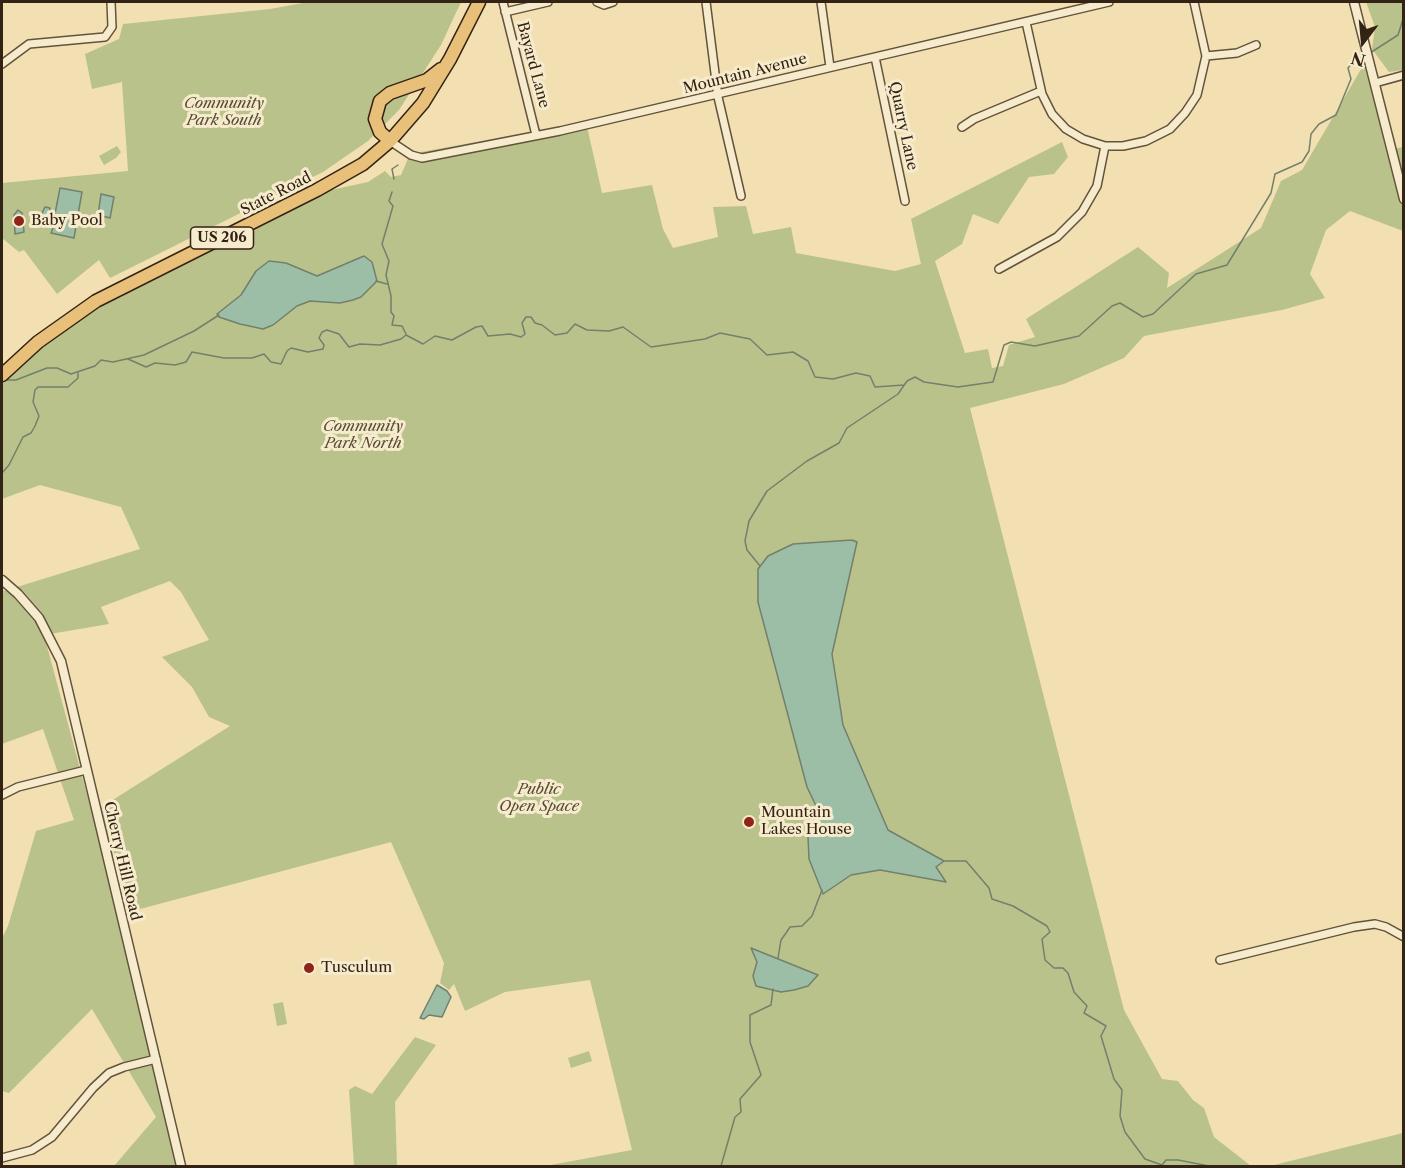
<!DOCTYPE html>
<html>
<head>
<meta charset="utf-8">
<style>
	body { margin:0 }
	#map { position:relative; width:1405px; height:1168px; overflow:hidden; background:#f2e0b2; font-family:"Libre Caslon Text",serif }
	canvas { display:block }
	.frame { position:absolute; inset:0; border:3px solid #332314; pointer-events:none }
	.north { position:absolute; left:1333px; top:12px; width:60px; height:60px; -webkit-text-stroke:4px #f7ebcd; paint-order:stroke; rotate:196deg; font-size:16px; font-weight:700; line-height:24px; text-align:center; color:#332314 }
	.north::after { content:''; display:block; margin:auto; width:21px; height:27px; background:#332314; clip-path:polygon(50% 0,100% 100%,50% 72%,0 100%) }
</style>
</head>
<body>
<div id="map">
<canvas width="1405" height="1168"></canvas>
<div class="frame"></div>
<div class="north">N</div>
</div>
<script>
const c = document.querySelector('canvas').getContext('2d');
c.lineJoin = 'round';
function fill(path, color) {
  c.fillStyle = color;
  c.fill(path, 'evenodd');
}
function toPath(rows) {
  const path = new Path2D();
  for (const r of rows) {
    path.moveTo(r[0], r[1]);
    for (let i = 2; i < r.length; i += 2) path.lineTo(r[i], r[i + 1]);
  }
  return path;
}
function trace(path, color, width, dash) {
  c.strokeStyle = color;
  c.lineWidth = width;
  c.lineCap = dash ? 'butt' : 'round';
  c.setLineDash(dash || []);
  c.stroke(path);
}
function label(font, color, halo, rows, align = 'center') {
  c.font = font + ' "Libre Caslon Text",serif';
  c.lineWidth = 6;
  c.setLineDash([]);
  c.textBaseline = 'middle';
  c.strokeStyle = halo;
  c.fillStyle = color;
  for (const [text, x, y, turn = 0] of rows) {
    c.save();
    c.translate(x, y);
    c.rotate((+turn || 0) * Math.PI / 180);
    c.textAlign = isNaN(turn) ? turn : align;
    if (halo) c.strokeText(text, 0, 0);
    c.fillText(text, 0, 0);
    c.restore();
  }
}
fill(toPath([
	[308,2,461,2,441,45,399,110,368,141,323,172,110,278,99,260,57,294,24,250,19,252,2,238,2,183,128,171,122,82,92,89,85,54,119,39,123,24,270,9],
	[1366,2,1403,2,1403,70,1389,72,1372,49,1375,27],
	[1364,64,1392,149,1403,147,1403,166,1397,167,1403,193,1403,231,1350,211,1326,230,1310,274,1325,298,1282,310,1144,336,1124,358,1064,384,970,408,1124,1010,1162,1079,1178,1081,1193,1100,1204,1108,1214,1137,1251,1166,545,1166,632,1150,590,980,505,992,465,1011,454,984,449,990,440,983,444,963,391,842,129,912,112,845,105,849,179,1166,114,1166,156,1117,92,1009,9,1093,2,1091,2,938,8,926,36,831,74,820,43,729,2,744,2,589,4,591,140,549,121,507,40,485,2,499,2,382,51,338,85,313,322,192,368,182,385,171,391,177,401,175,410,154,586,122,602,193,652,185,663,229,673,248,718,237,713,207,746,206,753,234,791,227,796,253,895,271,921,264,911,219,1062,142,1068,157,1054,174,1029,177,998,224,973,214,962,244,935,261,965,353,988,349,992,368,1003,366,1009,345,1035,337,1026,319,1138,247,1169,273,1167,288,1261,228,1281,181,1302,170],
	[170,581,181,592,209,640,162,657,192,687,209,717,230,726,92,813,44,635,109,624,101,607],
	[117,146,121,152,116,158,104,165,99,156],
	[283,1002,287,1024,277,1026,273,1004],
	[415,1037,436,1045,395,1102,397,1166,354,1166,349,1090,355,1086,372,1094],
	[589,1051,592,1061,571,1068,568,1058],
	[1403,1133,1403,1166,1270,1166]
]), '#bac28c');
const water = toPath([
	[60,188,82,192,74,238,51,233,55,223,47,221,46,227,41,226,39,219,45,207,50,208,49,218,54,219,60,188],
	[101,194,114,197,110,218,98,215,101,194],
	[18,210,22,213,24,232,15,234,14,215,18,210],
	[364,256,372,262,377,281,361,297,353,300,340,303,310,301,297,306,273,325,263,329,240,324,219,317,217,314,241,295,256,271,269,261,286,263,317,276,364,256],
	[852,540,857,542,832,654,843,725,888,830,944,861,936,867,946,882,880,870,851,875,823,894,809,859,807,815,818,810,807,787,758,602,758,569,768,556,793,544,852,540],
	[751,948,818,975,808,986,794,990,781,992,756,986,753,976,757,962,751,948],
	[437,985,447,991,451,997,442,1017,429,1015,424,1019,420,1018,437,985]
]);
fill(water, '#9cbea7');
trace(water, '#72806c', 1.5);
trace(toPath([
	[1370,53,1398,35,1404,16],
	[394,179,392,169,398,165],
	[392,192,389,201,393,206,382,244,389,261,386,275,391,296,391,312,394,316,392,325,402,326,406,334],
	[376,281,387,284],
	[128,359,146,367,155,363,175,365,186,362,192,352,224,358,252,358,264,354,271,362,281,364,287,351,291,348,308,352,323,349,324,345,319,338,322,332,327,330,339,334,349,347,360,344,380,345,401,339,406,335,423,344,435,336,452,340,476,327,482,326,488,336,510,334,521,337,525,334,522,323,526,317,531,317,535,323,542,325,555,335,567,333,575,324,587,330,609,331,623,327,651,347,705,339,720,333,750,339,767,355,793,352,808,361,815,377,833,379,856,373,870,376,875,387,904,385],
	[7,380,16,380,47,368,57,368,71,374,95,366,101,360,113,362,144,355,194,331,219,315],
	[2,473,9,465,23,437,31,433,35,426,39,416,33,402,35,390,38,387,68,387,78,378,78,373],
	[760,566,747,550,745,541,749,521,767,491,807,461,839,443,847,428,898,394,907,381,915,377,924,382,958,387,993,382,1004,345,1011,342,1035,346,1079,336,1112,306,1120,303,1143,317,1153,314,1196,274,1227,265,1271,193,1275,174,1302,162,1309,151,1311,134,1319,124,1336,115,1351,79,1348,68,1354,61,1363,57],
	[943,861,966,861,989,888,992,899,1013,906,1047,926,1050,932,1042,939,1045,960,1054,968,1063,968,1068,973,1074,992,1087,1006,1084,1013,1106,1026,1101,1036,1114,1079,1122,1090,1120,1116,1125,1132,1145,1159,1162,1165,1166,1160,1178,1160,1209,1166],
	[778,958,781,940,786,933,790,927,802,926,812,916,822,890],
	[721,1166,735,1117,741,1112,740,1099,761,1075,750,1042,750,1015,771,1005,773,989]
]), '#72806c', 1.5);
const minor = toPath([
	[503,2,536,135],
	[597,2,604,5,613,2],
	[706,2,718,97,741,196],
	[821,2,830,67],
	[505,12,548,2],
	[1026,22,1042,94,1052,114,1066,129,1083,139,1105,146,1123,146,1146,141,1170,129,1185,113,1197,95,1206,56,1194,2],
	[1206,56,1237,53,1256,45],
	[875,57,905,201],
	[2,64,29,44,105,37,112,27,111,2],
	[1375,83,1404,75],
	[962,127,974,119,1041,91],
	[390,141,411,155,422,158,560,131,1109,2],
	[999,269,1057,237,1082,212,1097,186,1105,146],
	[2,795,18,787,86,770],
	[1220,960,1354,927,1375,924,1386,927,1404,937],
	[2,1158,32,1150,52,1137,93,1088,109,1073,124,1067,156,1059]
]);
const tertiary = toPath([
	[1354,2,1404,199],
	[2,580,18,594,39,618,61,661,181,1166]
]);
const trunk = toPath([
	[390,141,380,132,375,119,380,101,390,93,427,80,441,69],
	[2,375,38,342,96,301,317,190,363,164,390,141,423,103,450,59,479,2]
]);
trace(minor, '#63523c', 10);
trace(tertiary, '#63523c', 11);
trace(trunk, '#332314', 15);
trace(minor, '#f7ebcd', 7);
trace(tertiary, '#f7ebcd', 8);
trace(trunk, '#e9c079', 12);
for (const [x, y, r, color] of [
	[19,221,6,"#8f2418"],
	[749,822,6,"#8f2418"],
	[309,968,6,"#8f2418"]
]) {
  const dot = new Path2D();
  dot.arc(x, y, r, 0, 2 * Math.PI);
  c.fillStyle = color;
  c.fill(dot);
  trace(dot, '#f7ebcd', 2);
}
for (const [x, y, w] of [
	[222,238,63]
]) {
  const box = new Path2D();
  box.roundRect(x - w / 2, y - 11, w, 22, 4.5);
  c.fillStyle = '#f7ebcd';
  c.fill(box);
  trace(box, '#332314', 1.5);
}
label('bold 14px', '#332314', null, [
	["US 206",222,238]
]);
label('15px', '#332314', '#f7ebcd', [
	["Bayard Lane",533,65,75],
	["Mountain Avenue",745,74,-14],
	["Quarry Lane",903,126,78],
	["State Road",276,194,-27],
	["Cherry Hill Road",122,861,77]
]);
label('italic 15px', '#554b32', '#f7ebcd', [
	["Community",224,104],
	["Park South",224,121],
	["Community",363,427],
	["Park North",363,444],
	["Public",539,790],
	["Open Space",539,807]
]);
label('15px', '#332314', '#f7ebcd', [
	["Baby Pool",31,221],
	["Mountain",761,813],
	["Lakes House",761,830],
	["Tusculum",321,968]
], 'left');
</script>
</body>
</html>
